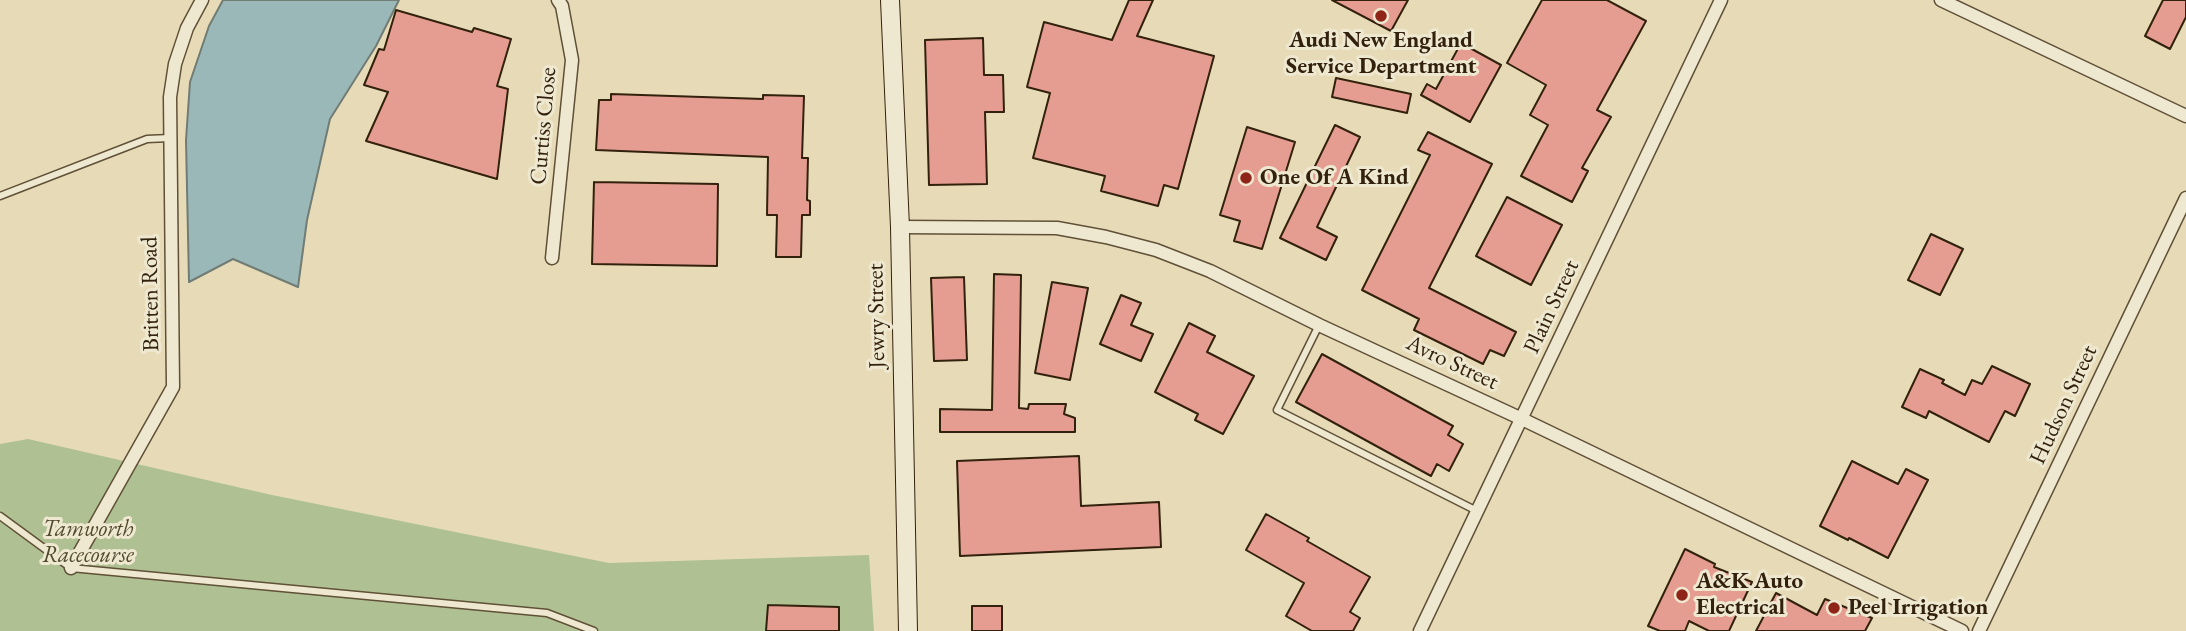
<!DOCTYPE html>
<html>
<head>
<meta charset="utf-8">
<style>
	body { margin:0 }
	canvas { display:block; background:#e7dbb7 }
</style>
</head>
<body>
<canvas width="2186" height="631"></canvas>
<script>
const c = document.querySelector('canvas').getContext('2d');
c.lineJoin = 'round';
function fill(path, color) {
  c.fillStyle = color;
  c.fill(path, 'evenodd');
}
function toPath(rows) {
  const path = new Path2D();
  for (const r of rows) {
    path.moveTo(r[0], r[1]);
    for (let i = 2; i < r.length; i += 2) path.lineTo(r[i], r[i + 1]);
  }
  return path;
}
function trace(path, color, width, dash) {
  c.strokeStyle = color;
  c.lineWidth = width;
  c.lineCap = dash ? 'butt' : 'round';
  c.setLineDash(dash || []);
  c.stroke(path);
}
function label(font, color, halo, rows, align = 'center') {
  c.font = font + ' "EB Garamond",serif';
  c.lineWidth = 6;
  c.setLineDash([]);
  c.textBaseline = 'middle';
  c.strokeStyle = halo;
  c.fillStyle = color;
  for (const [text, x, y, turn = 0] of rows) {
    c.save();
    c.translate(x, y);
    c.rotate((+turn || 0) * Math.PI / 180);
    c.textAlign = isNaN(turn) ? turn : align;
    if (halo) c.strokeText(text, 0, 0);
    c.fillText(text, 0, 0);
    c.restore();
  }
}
fill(toPath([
	[28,439,272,495,609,563,869,555,874,631,0,631,0,444]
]), '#afc193');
const water = toPath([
	[223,0,399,0,376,46,330,119,307,220,298,287,233,259,189,282,186,140,190,82,209,26,223,0]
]);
fill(water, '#9bb8b9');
trace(water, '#717c74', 2);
const building = toPath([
	[1129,0,1153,0,1137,36,1214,56,1178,189,1164,185,1158,206,1101,191,1105,176,1033,158,1050,93,1027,87,1044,22,1112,40,1129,0],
	[1332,0,1408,0,1391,31,1332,0],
	[1542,0,1607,0,1646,21,1597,110,1611,117,1582,168,1588,171,1572,202,1521,176,1548,125,1530,115,1546,85,1507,63,1542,0],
	[2163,0,2186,0,2186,17,2170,49,2145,36,2163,0],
	[396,10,472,32,474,28,511,39,497,86,508,89,497,179,366,141,388,92,364,85,379,49,384,50,396,10],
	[983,38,984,75,1003,75,1004,112,985,112,987,184,929,185,925,40,983,38],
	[1461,43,1501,65,1470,122,1421,95,1427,84,1436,89,1461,43],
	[1336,78,1411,94,1407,113,1332,97,1336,78],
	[611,94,763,99,763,95,804,96,802,158,808,158,807,200,810,201,810,215,802,215,801,257,776,257,777,215,767,215,768,157,596,150,599,100,611,100,611,94],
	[1335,125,1360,137,1317,227,1337,237,1326,260,1280,238,1335,125],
	[1247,127,1295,142,1262,249,1234,241,1240,221,1220,215,1247,127],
	[1428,132,1492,164,1429,288,1516,332,1504,356,1490,350,1483,364,1414,330,1419,319,1362,290,1430,155,1418,150,1428,132],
	[594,182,718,184,717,266,592,264,594,182],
	[1507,197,1562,225,1531,285,1476,256,1507,197],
	[1931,234,1963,249,1940,295,1908,280,1931,234],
	[994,274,1021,275,1019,408,1028,409,1029,404,1066,404,1064,414,1075,418,1075,432,940,432,940,409,992,410,994,274],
	[964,277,967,360,934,361,931,278,964,277],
	[1052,282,1088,288,1070,380,1035,373,1052,282],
	[1121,295,1141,303,1131,325,1153,334,1141,361,1100,344,1121,295],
	[1189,323,1215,336,1207,352,1254,376,1223,434,1195,420,1198,414,1155,392,1189,323],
	[1322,354,1453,426,1448,435,1463,444,1449,471,1437,464,1431,476,1296,402,1322,354],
	[1992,366,2030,384,2015,416,2005,411,1989,442,1929,411,1926,418,1902,407,1920,369,1944,380,1942,383,1965,395,1972,380,1982,384,1992,366],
	[1079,456,1081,506,1159,502,1161,547,960,556,957,461,1079,456],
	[1852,461,1898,484,1906,469,1928,480,1888,558,1849,538,1848,540,1820,526,1852,461],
	[1266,514,1309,538,1307,541,1370,577,1350,612,1360,618,1353,631,1312,631,1286,616,1304,583,1246,550,1266,514],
	[1685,549,1715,564,1714,567,1752,582,1729,631,1709,631,1689,621,1685,631,1660,631,1648,626,1685,549],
	[1776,593,1817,615,1825,599,1872,618,1865,631,1756,631,1776,593],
	[768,605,839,607,839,631,766,631,768,605],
	[972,606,1002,606,1002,631,972,631,972,606]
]);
fill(building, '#e69d91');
trace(building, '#32210c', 2);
const service = toPath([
	[0,196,147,139,170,138],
	[1319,325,1277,410,1477,511],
	[0,516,71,568,547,613,594,631]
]);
const minor = toPath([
	[1941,0,2186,116],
	[900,227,1057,228,1106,237,1156,250,1210,271,1319,325,1522,419,1962,631],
	[552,258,572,60,562,6,558,0],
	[71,568,173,387,170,97,175,64,187,28,202,0],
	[1420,631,1721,0],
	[1979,631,2186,198]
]);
const secondary = toPath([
	[890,0,900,227,908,631]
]);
trace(service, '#5f5037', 9);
trace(minor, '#5f5037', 15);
trace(secondary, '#32210c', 20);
trace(service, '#efe8d0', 6);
trace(minor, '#efe8d0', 12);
trace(secondary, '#efe8d0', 18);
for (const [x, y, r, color] of [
	[1381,16,7,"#8f2418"],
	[1246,178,7,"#8f2418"],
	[1682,595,7,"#8f2418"],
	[1834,608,7,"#8f2418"]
]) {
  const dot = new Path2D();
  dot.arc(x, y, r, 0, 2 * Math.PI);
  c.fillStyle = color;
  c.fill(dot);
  trace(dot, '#efe8d0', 2.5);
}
label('bold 23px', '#32210c', '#efe8d0', [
	["Audi New England",1381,41,"center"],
	["Service Department",1381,67,"center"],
	["One Of A Kind",1260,178],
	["A&K Auto",1696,582],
	["Electrical",1696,608],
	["Peel Irrigation",1848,608]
], 'left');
label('23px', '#32210c', '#efe8d0', [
	["Curtiss Close",544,126,-85],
	["Britten Road",151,294,-91],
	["Plain Street",1552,307,-65],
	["Jewry Street",877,316,-91],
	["Avro Street",1452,363,25],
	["Hudson Street",2064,405,-65]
]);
label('italic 23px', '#51492e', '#efe8d0', [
	["Tamworth",88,530],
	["Racecourse",88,556]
]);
</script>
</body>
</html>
